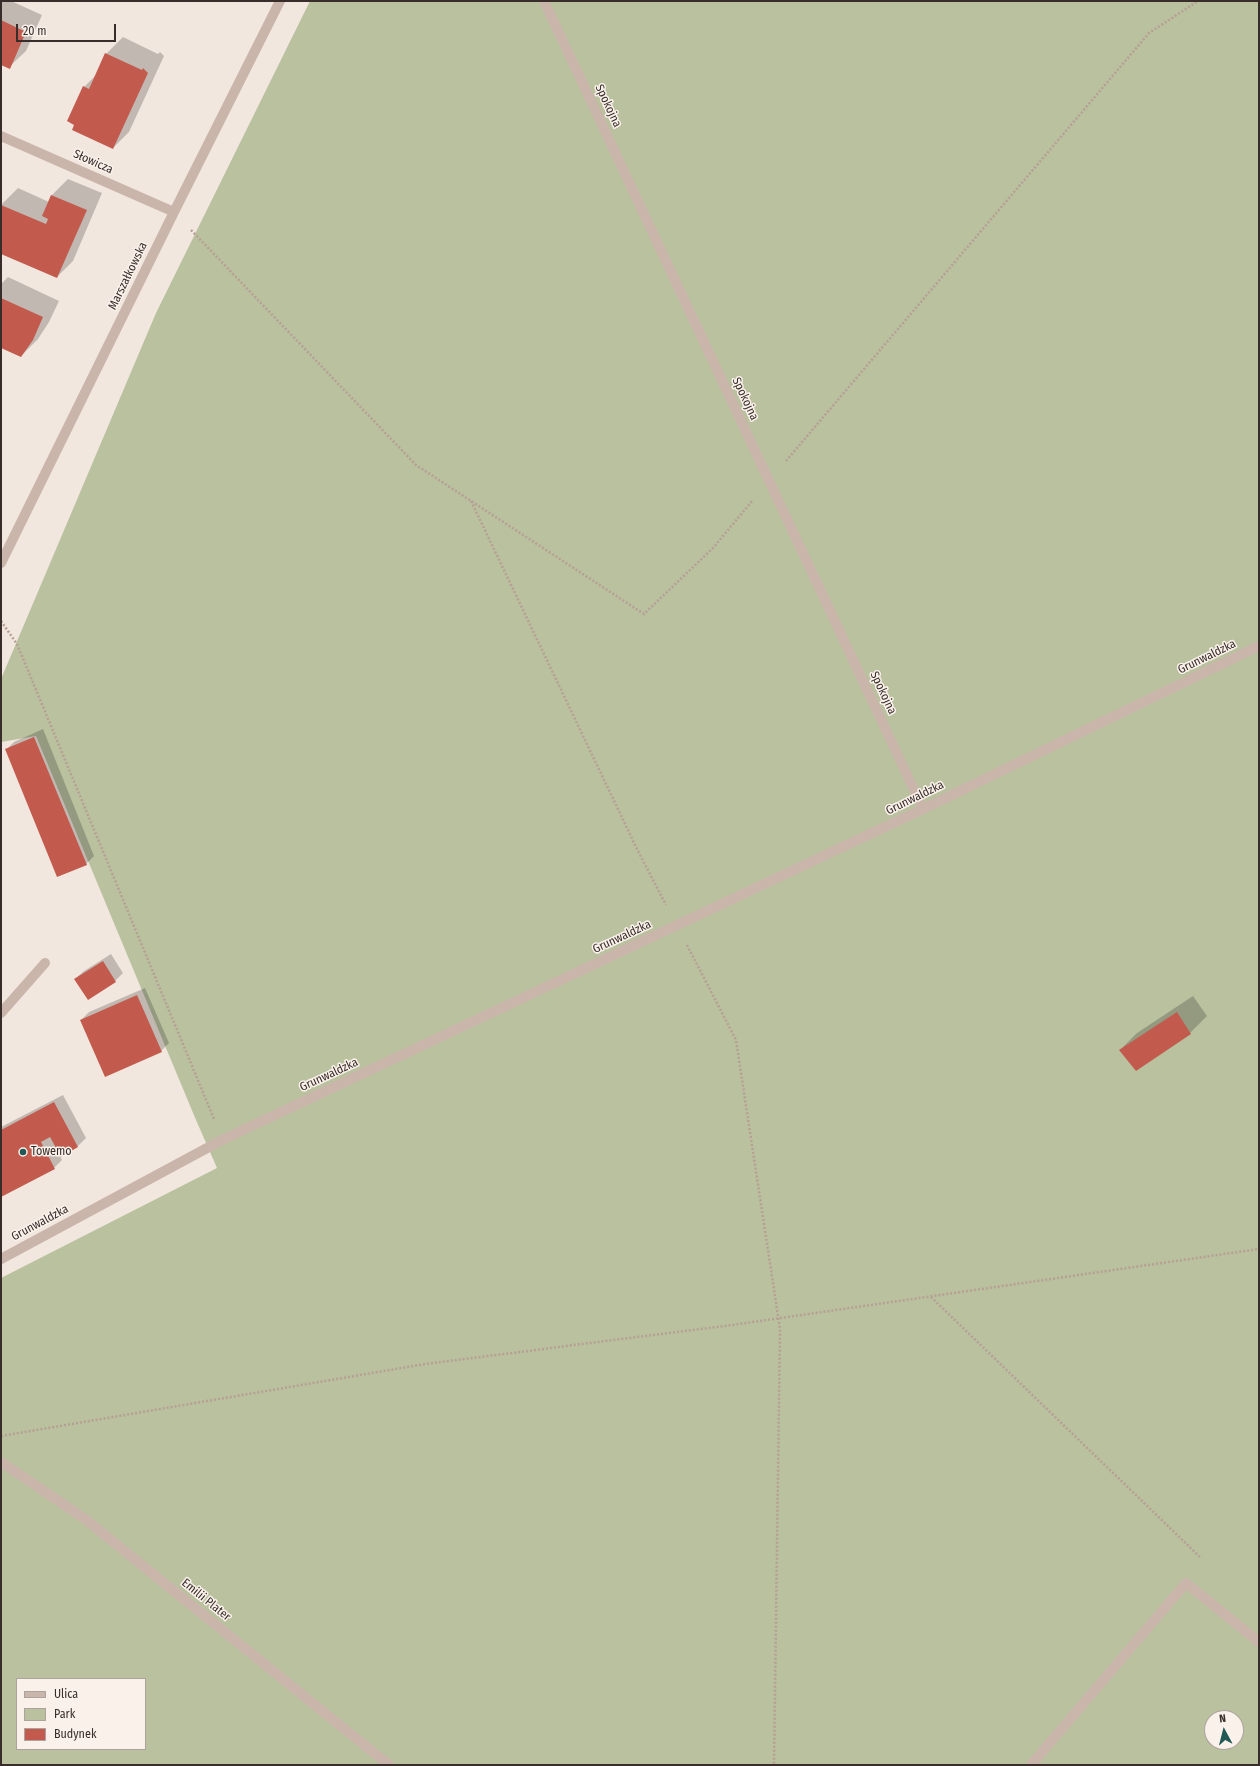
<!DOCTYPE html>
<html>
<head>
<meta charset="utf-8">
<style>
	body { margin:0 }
	#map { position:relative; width:1260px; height:1766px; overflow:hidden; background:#f2e7df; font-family:"Fira Sans Condensed",sans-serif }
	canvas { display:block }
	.frame { position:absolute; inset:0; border:2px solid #382d2a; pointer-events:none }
	.legend { position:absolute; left:16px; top:1678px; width:130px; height:72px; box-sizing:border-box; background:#faf1eb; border:1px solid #aca39e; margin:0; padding:5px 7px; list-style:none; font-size:12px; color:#382d2a }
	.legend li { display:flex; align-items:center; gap:8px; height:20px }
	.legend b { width:20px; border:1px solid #aca39e }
	.north { position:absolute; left:1204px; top:1710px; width:40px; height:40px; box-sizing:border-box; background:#faf1eb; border:1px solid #aca39e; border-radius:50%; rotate:353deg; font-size:11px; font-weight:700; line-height:16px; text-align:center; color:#382d2a }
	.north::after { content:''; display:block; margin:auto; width:14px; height:18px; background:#205855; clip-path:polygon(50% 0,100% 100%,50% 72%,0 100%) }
	.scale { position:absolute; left:16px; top:24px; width:100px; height:18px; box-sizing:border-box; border:2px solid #382d2a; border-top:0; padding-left:5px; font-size:12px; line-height:14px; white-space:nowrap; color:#382d2a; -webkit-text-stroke:3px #faf1eb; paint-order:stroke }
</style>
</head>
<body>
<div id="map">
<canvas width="1260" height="1766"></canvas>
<div class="frame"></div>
<ul class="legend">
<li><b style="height:5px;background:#cab5ab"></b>Ulica</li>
<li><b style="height:11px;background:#bac19f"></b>Park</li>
<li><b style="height:11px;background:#c25b4d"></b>Budynek</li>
</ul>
<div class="north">N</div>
<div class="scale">20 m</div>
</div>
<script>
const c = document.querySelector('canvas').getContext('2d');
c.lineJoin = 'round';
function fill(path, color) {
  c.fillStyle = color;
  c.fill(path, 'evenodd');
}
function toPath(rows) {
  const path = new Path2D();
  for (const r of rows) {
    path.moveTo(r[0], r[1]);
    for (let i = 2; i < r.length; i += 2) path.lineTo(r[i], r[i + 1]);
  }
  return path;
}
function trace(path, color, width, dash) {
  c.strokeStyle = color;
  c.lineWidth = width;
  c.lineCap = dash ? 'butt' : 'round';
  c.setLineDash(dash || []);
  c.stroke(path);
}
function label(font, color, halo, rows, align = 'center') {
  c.font = font + ' "Fira Sans Condensed",sans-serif';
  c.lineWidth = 3;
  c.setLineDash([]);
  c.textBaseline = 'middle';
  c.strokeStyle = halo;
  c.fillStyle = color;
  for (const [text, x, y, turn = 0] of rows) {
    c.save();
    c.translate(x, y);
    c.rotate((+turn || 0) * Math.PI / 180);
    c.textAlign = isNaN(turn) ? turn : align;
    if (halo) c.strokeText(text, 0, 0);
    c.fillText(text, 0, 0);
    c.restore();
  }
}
fill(toPath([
	[310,1,1259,1,1259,1765,1,1765,1,1278,217,1168,196,1120,36,736,1,742,1,679,156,313],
	[17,1679,145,1679,145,1749,17,1749],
	[1212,1718,1236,1718,1236,1742,1212,1742]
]), '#bac19f');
fill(toPath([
	[1,1,11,1,42,15,26,51,9,67,1,64],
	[123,37,158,54,160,52,164,56,129,132,113,148,84,87,98,73,106,54],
	[68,179,102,193,73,261,57,277,1,253,1,205,18,188,49,202,52,195],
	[8,277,59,301,49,322,38,339,21,356,1,347,1,284],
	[43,729,94,856,86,864,6,750,14,742],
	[111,954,123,973,115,981,75,979,84,971],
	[145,988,169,1043,161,1051,81,1020,89,1012],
	[1193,996,1207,1016,1190,1033,1136,1069,1120,1050,1137,1033],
	[63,1095,86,1138,78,1146,60,1156,62,1160,54,1168,1,1196,1,1127]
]), '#0003');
fill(toPath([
	[1,20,26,32,10,69,1,65],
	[105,53,142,70,143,68,148,73,113,149,72,130,74,125,67,121,83,86,89,89],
	[51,195,87,210,57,278,1,254,1,205,46,224,48,219,42,216],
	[1,298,43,317,33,340,21,357,1,348],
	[34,737,87,865,57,877,5,749],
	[103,961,116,982,88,1000,74,979],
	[137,995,162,1052,105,1077,80,1020],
	[1177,1012,1191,1034,1136,1071,1119,1050],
	[54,1102,78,1147,61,1157,50,1137,41,1142,55,1169,1,1197,1,1130]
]), '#c25b4d');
trace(toPath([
	[191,230,416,465,644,614,713,548,753,500],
	[786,461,1149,33,1198,1],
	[471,501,637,849,666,905],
	[1,621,17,644,214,1119],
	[687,945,736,1040,780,1329,774,1765],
	[931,1297,1201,1558],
	[1,1436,425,1364,732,1325,1259,1249]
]), '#b69f95', 2.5, [2, 2]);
trace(toPath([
	[1,1013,45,963]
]), '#cab5ab', 10);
trace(toPath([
	[544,1,923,809],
	[1,136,174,212],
	[1,563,174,212,280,1],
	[1,1259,222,1140,923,809,1259,646],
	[1,1462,85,1519,389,1765],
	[1031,1765,1186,1583,1259,1642]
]), '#cab5ab', 10);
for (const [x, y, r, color] of [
	[23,1152,4,"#205855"]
]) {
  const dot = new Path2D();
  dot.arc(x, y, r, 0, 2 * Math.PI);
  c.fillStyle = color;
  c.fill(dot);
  trace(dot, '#faf1eb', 1.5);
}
label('12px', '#382d2a', '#faf1eb', [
	["Spokojna",608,106,65],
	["Słowicza",93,162,24],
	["Marszałkowska",128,276,-64],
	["Spokojna",745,399,65],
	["Grunwaldzka",1207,657,-26],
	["Spokojna",883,693,65],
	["Grunwaldzka",915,798,-26],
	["Grunwaldzka",622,937,-25],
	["Grunwaldzka",329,1075,-25],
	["Grunwaldzka",40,1223,-28],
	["Emilii Plater",206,1600,39]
]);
label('12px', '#382d2a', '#faf1eb', [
	["Towemo",31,1152]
], 'left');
</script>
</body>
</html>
